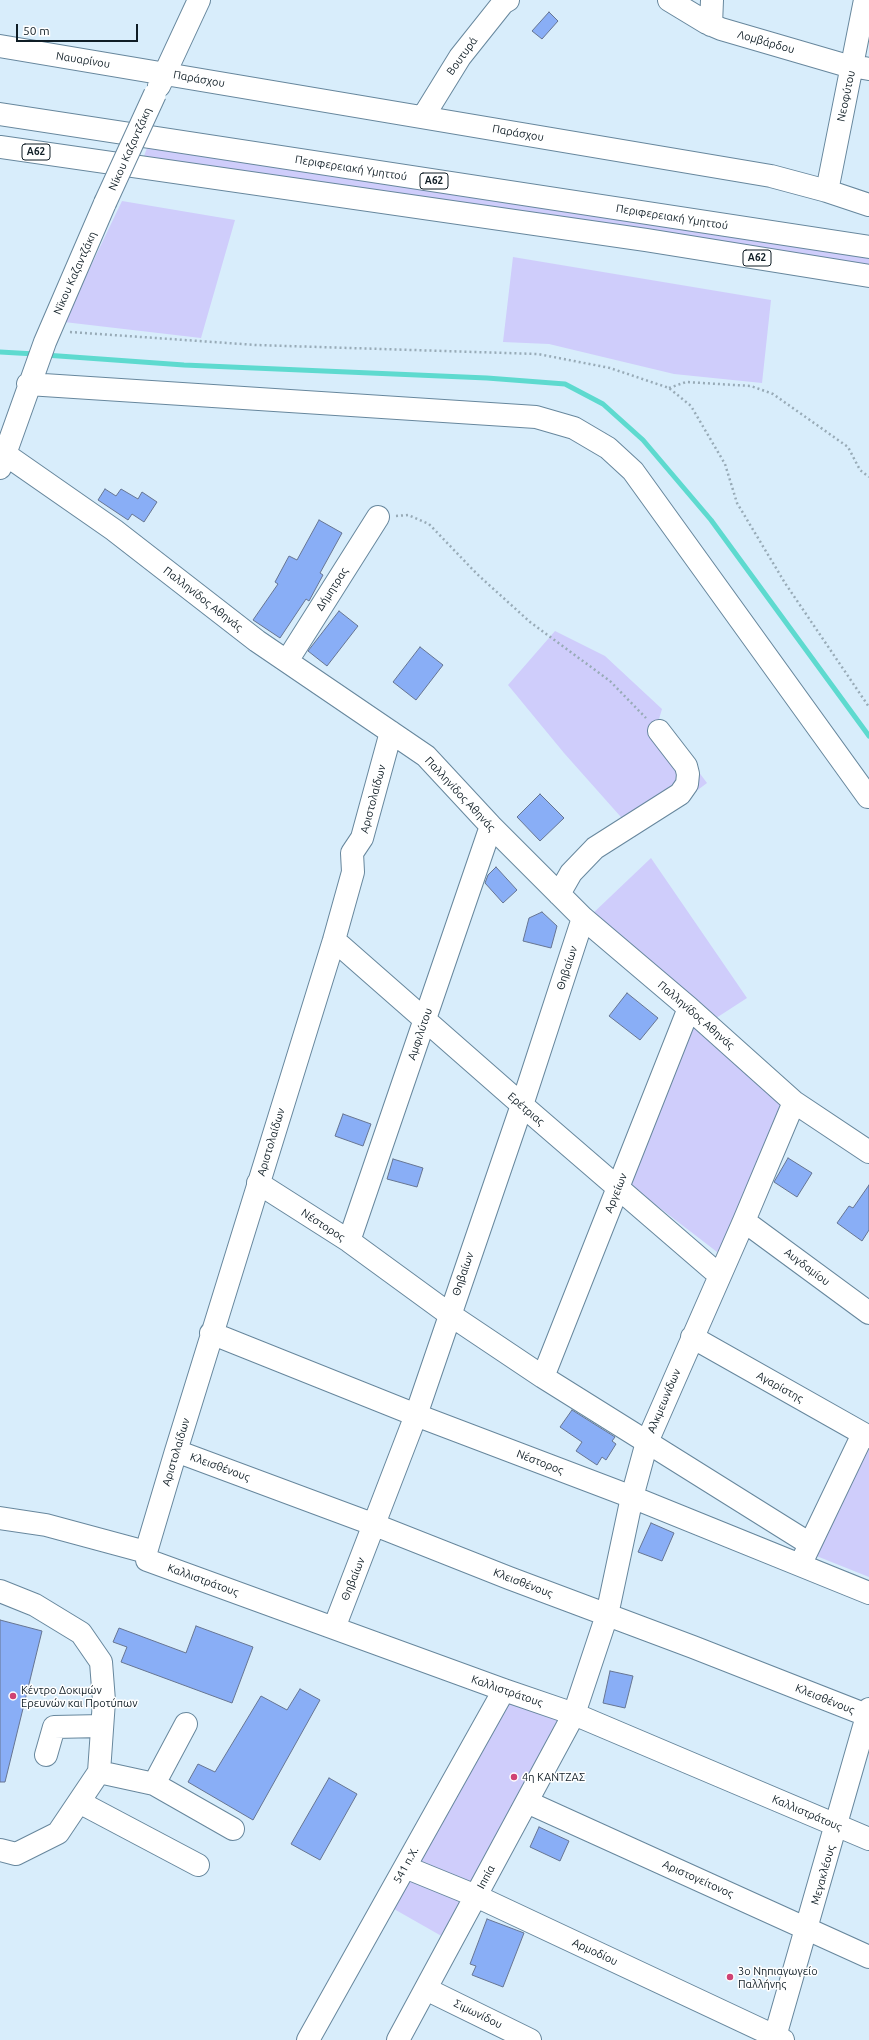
<!DOCTYPE html>
<html>
<head>
<meta charset="utf-8">
<style>
	body { margin:0 }
	#map { position:relative; width:869px; height:2040px; overflow:hidden; background:#d8edfb; font-family:Ubuntu,sans-serif }
	canvas { display:block }
	.scale { position:absolute; left:16px; top:24px; width:122px; height:18px; box-sizing:border-box; border:2px solid #0f1d25; border-top:0; padding-left:5px; font-size:12px; line-height:14px; white-space:nowrap; color:#0f1d25; -webkit-text-stroke:3px #fff; paint-order:stroke }
</style>
</head>
<body>
<div id="map">
<canvas width="869" height="2040"></canvas>
<div class="scale">50 m</div>
</div>
<script>
const c = document.querySelector('canvas').getContext('2d');
c.lineJoin = 'round';
function fill(path, color) {
  c.fillStyle = color;
  c.fill(path, 'evenodd');
}
function toPath(rows) {
  const path = new Path2D();
  for (const r of rows) {
    path.moveTo(r[0], r[1]);
    for (let i = 2; i < r.length; i += 2) path.lineTo(r[i], r[i + 1]);
  }
  return path;
}
function trace(path, color, width, dash) {
  c.strokeStyle = color;
  c.lineWidth = width;
  c.lineCap = dash ? 'butt' : 'round';
  c.setLineDash(dash || []);
  c.stroke(path);
}
function label(font, color, halo, rows, align = 'center') {
  c.font = font + ' Ubuntu,sans-serif';
  c.lineWidth = 3;
  c.setLineDash([]);
  c.textBaseline = 'middle';
  c.strokeStyle = halo;
  c.fillStyle = color;
  for (const [text, x, y, turn = 0] of rows) {
    c.save();
    c.translate(x, y);
    c.rotate((+turn || 0) * Math.PI / 180);
    c.textAlign = isNaN(turn) ? turn : align;
    if (halo) c.strokeText(text, 0, 0);
    c.fillText(text, 0, 0);
    c.restore();
  }
}
fill(toPath([
	[147,148,869,258,869,268,144,156],
	[122,201,235,220,201,338,64,322],
	[513,257,771,300,762,383,674,374,549,344,503,342],
	[555,631,605,656,662,709,659,719,707,783,635,837,620,816,564,753,508,685],
	[651,858,747,998,710,1022,589,917],
	[691,1020,784,1104,721,1255,626,1182],
	[867,1449,869,1450,869,1577,814,1555],
	[507,1702,561,1720,445,1938,394,1909]
]), '#cfcdfb');
trace(toPath([
	[0,352,35,354],
	[45,355,184,365,487,378,565,384,603,404,643,440,711,520,869,736]
]), '#5edacf', 5);
const building = toPath([
	[549,12,558,21,542,39,532,31,549,12],
	[105,489,116,496,121,489,138,499,142,492,157,502,144,522,132,514,128,520,98,500,105,489],
	[319,520,342,533,320,573,323,575,309,601,306,599,280,638,253,620,278,584,275,582,289,556,297,560,319,520],
	[339,611,358,626,327,666,308,651,339,611],
	[420,647,443,665,416,700,393,682,420,647],
	[540,794,564,818,540,841,517,817,540,794],
	[496,867,517,890,503,903,485,883,488,875,496,867],
	[542,912,557,926,551,948,523,941,529,918,542,912],
	[627,993,658,1018,640,1040,609,1016,627,993],
	[343,1114,371,1124,363,1146,335,1136,343,1114],
	[788,1158,812,1173,797,1197,774,1182,788,1158],
	[393,1159,423,1168,417,1187,387,1179,393,1159],
	[869,1185,869,1230,862,1241,837,1223,849,1206,853,1208,869,1185],
	[572,1410,615,1437,612,1441,616,1444,606,1460,602,1457,597,1465,576,1451,582,1442,560,1427,572,1410],
	[651,1523,674,1533,662,1561,638,1552,651,1523],
	[0,1620,42,1631,5,1782,0,1782,0,1620],
	[196,1626,253,1647,232,1703,121,1662,127,1647,113,1642,119,1628,186,1653,196,1626],
	[610,1671,633,1676,625,1708,603,1703,610,1671],
	[300,1689,320,1700,253,1820,188,1782,198,1764,215,1772,261,1696,287,1710,300,1689],
	[329,1778,357,1794,320,1860,291,1844,329,1778],
	[539,1827,569,1841,560,1861,530,1847,539,1827],
	[487,1919,524,1933,503,1987,472,1975,476,1966,470,1964,487,1919]
]);
fill(building, '#89aef6');
trace(building, '#667592', 1);
const minor = toPath([
	[669,0,707,23,721,29,841,64,869,69],
	[711,25,712,0],
	[0,46,771,176,827,191,869,205],
	[159,86,199,0],
	[423,117,460,57,503,3,508,0],
	[827,191,865,0],
	[28,384,536,417,574,428,608,448,633,471,868,797],
	[5,454,114,530,257,641,426,756,491,826,583,918,689,1008,794,1102,869,1152],
	[0,468,45,342,105,203],
	[287,661,378,517],
	[391,732,362,838,352,853,353,872,334,940,176,1451,146,1552,147,1560,504,1690,574,1714,869,1839],
	[559,894,571,873,595,848,680,794,687,784,688,774,686,766,659,731],
	[334,940,522,1105,719,1275],
	[258,1183,349,1241,449,1314,543,1377,810,1544],
	[744,1221,869,1313],
	[349,1241,491,826],
	[211,1333,416,1415,632,1497,869,1593],
	[692,1337,869,1437],
	[543,1377,689,1008],
	[176,1451,375,1525,509,1578,693,1647,869,1716],
	[0,1518,46,1525,146,1552],
	[804,1557,863,1434],
	[0,1591,35,1605,81,1633,101,1662,104,1701,99,1772,58,1833,16,1854,0,1850],
	[334,1628,416,1415,522,1105,583,918],
	[46,1755,54,1727,102,1726],
	[99,1772,154,1784,233,1829],
	[154,1784,186,1724],
	[79,1802,198,1865],
	[527,1802,869,1957],
	[405,1867,476,1896,783,2040],
	[426,1989,530,2040],
	[308,2040,504,1690],
	[398,2040,574,1714,607,1615,632,1497,647,1442,744,1221,794,1102],
	[774,2040,869,1709]
]);
const highway = toPath([
	[0,114,869,247],
	[0,147,646,240,869,276]
]);
trace(minor, '#67879d', 24);
trace(highway, '#67879d', 24);
trace(toPath([
	[70,332,256,345,538,354,610,368,669,388,691,406,725,464,737,503,785,583,869,707],
	[669,388,686,382,751,386,773,394,848,447,860,470,869,477],
	[396,516,408,515,429,524,477,574,530,622,610,681,646,718]
]), '#98abb7', 2.5, [2, 3]);
trace(minor, '#fff', 22);
trace(highway, '#fff', 22);
const minorBridge = toPath([
	[105,203,155,94]
]);
trace(minorBridge, '#67879d', 24, []);
trace(minorBridge, '#fff', 22);
for (const [x, y, r, color] of [
	[13,1696,4,"#cf4273"],
	[514,1777,4,"#cf4273"],
	[730,1977,4,"#cf4273"]
]) {
  const dot = new Path2D();
  dot.arc(x, y, r, 0, 2 * Math.PI);
  c.fillStyle = color;
  c.fill(dot);
  trace(dot, '#fff', 1.5);
}
for (const [x, y, w] of [
	[36,152,28],
	[434,181,28],
	[757,258,28]
]) {
  const box = new Path2D();
  box.roundRect(x - w / 2, y - 8, w, 16, 3);
  c.fillStyle = '#fff';
  c.fill(box);
  trace(box, '#0f1d25', 1);
}
label('bold 10px', '#0f1d25', null, [
	["Α62",36,152],
	["Α62",434,181],
	["Α62",757,258]
]);
label('11px', '#0f1d25', '#fff', [
	["Λομβάρδου",766,42,16],
	["Βουτυρά",462,56,-54],
	["Ναυαρίνου",83,60,9],
	["Παράσχου",199,79,10],
	["Νεοφύτου",846,96,-78],
	["Παράσχου",518,133,10],
	["Νίκου Καζαντζάκη",130,149,-66],
	["Περιφερειακή Υμηττού",351,168,9],
	["Περιφερειακή Υμηττού",672,217,9],
	["Νϊκου Καζαντζάκη",75,273,-66],
	["Δήμητρας",332,589,-57],
	["Παλληνίδος Αθηνάς",203,599,38],
	["Παλληνίδος Αθηνάς",460,794,47],
	["Αριστολαίδων",373,799,-75],
	["Θηβαίων",567,968,-72],
	["Παλληνίδος Αθηνάς",696,1015,41],
	["Αμφιλύτου",420,1034,-71],
	["Ερέτριας",526,1109,41],
	["Αριστολαίδων",271,1142,-73],
	["Αργείων",616,1193,-68],
	["Νέστορος",323,1225,33],
	["Αυγδαμίου",807,1267,37],
	["Θηβαίων",463,1274,-71],
	["Αγαρίστης",780,1387,29],
	["Αλκμεωνίδων",664,1401,-67],
	["Αριστολαίδων",176,1452,-73],
	["Νέστορος",540,1462,21],
	["Κλεισθένους",220,1467,20],
	["Θηβαίων",353,1579,-68],
	["Καλλιστράτους",203,1580,20],
	["Κλεισθένους",523,1583,21],
	["Καλλιστράτους",507,1691,19],
	["Κλεισθένους",825,1699,22],
	["Καλλιστράτους",807,1813,23],
	["541 π.Χ.",406,1865,-61],
	["Μεγακλέους",823,1875,-74],
	["Ιππία",486,1877,-62],
	["Αριστογείτονος",698,1879,24],
	["Αρμοδίου",595,1952,25],
	["Σιμωνίδου",478,2014,26]
]);
label('11px', '#0f1d25', '#fff', [
	["Κέντρο Δοκιμών",21,1690],
	["Ερευνών και Προτύπων",21,1703],
	["4η ΚΑΝΤΖΑΣ",522,1777],
	["3ο Νηπιαγωγείο",738,1971],
	["Παλλήνης",738,1984]
], 'left');
</script>
</body>
</html>
